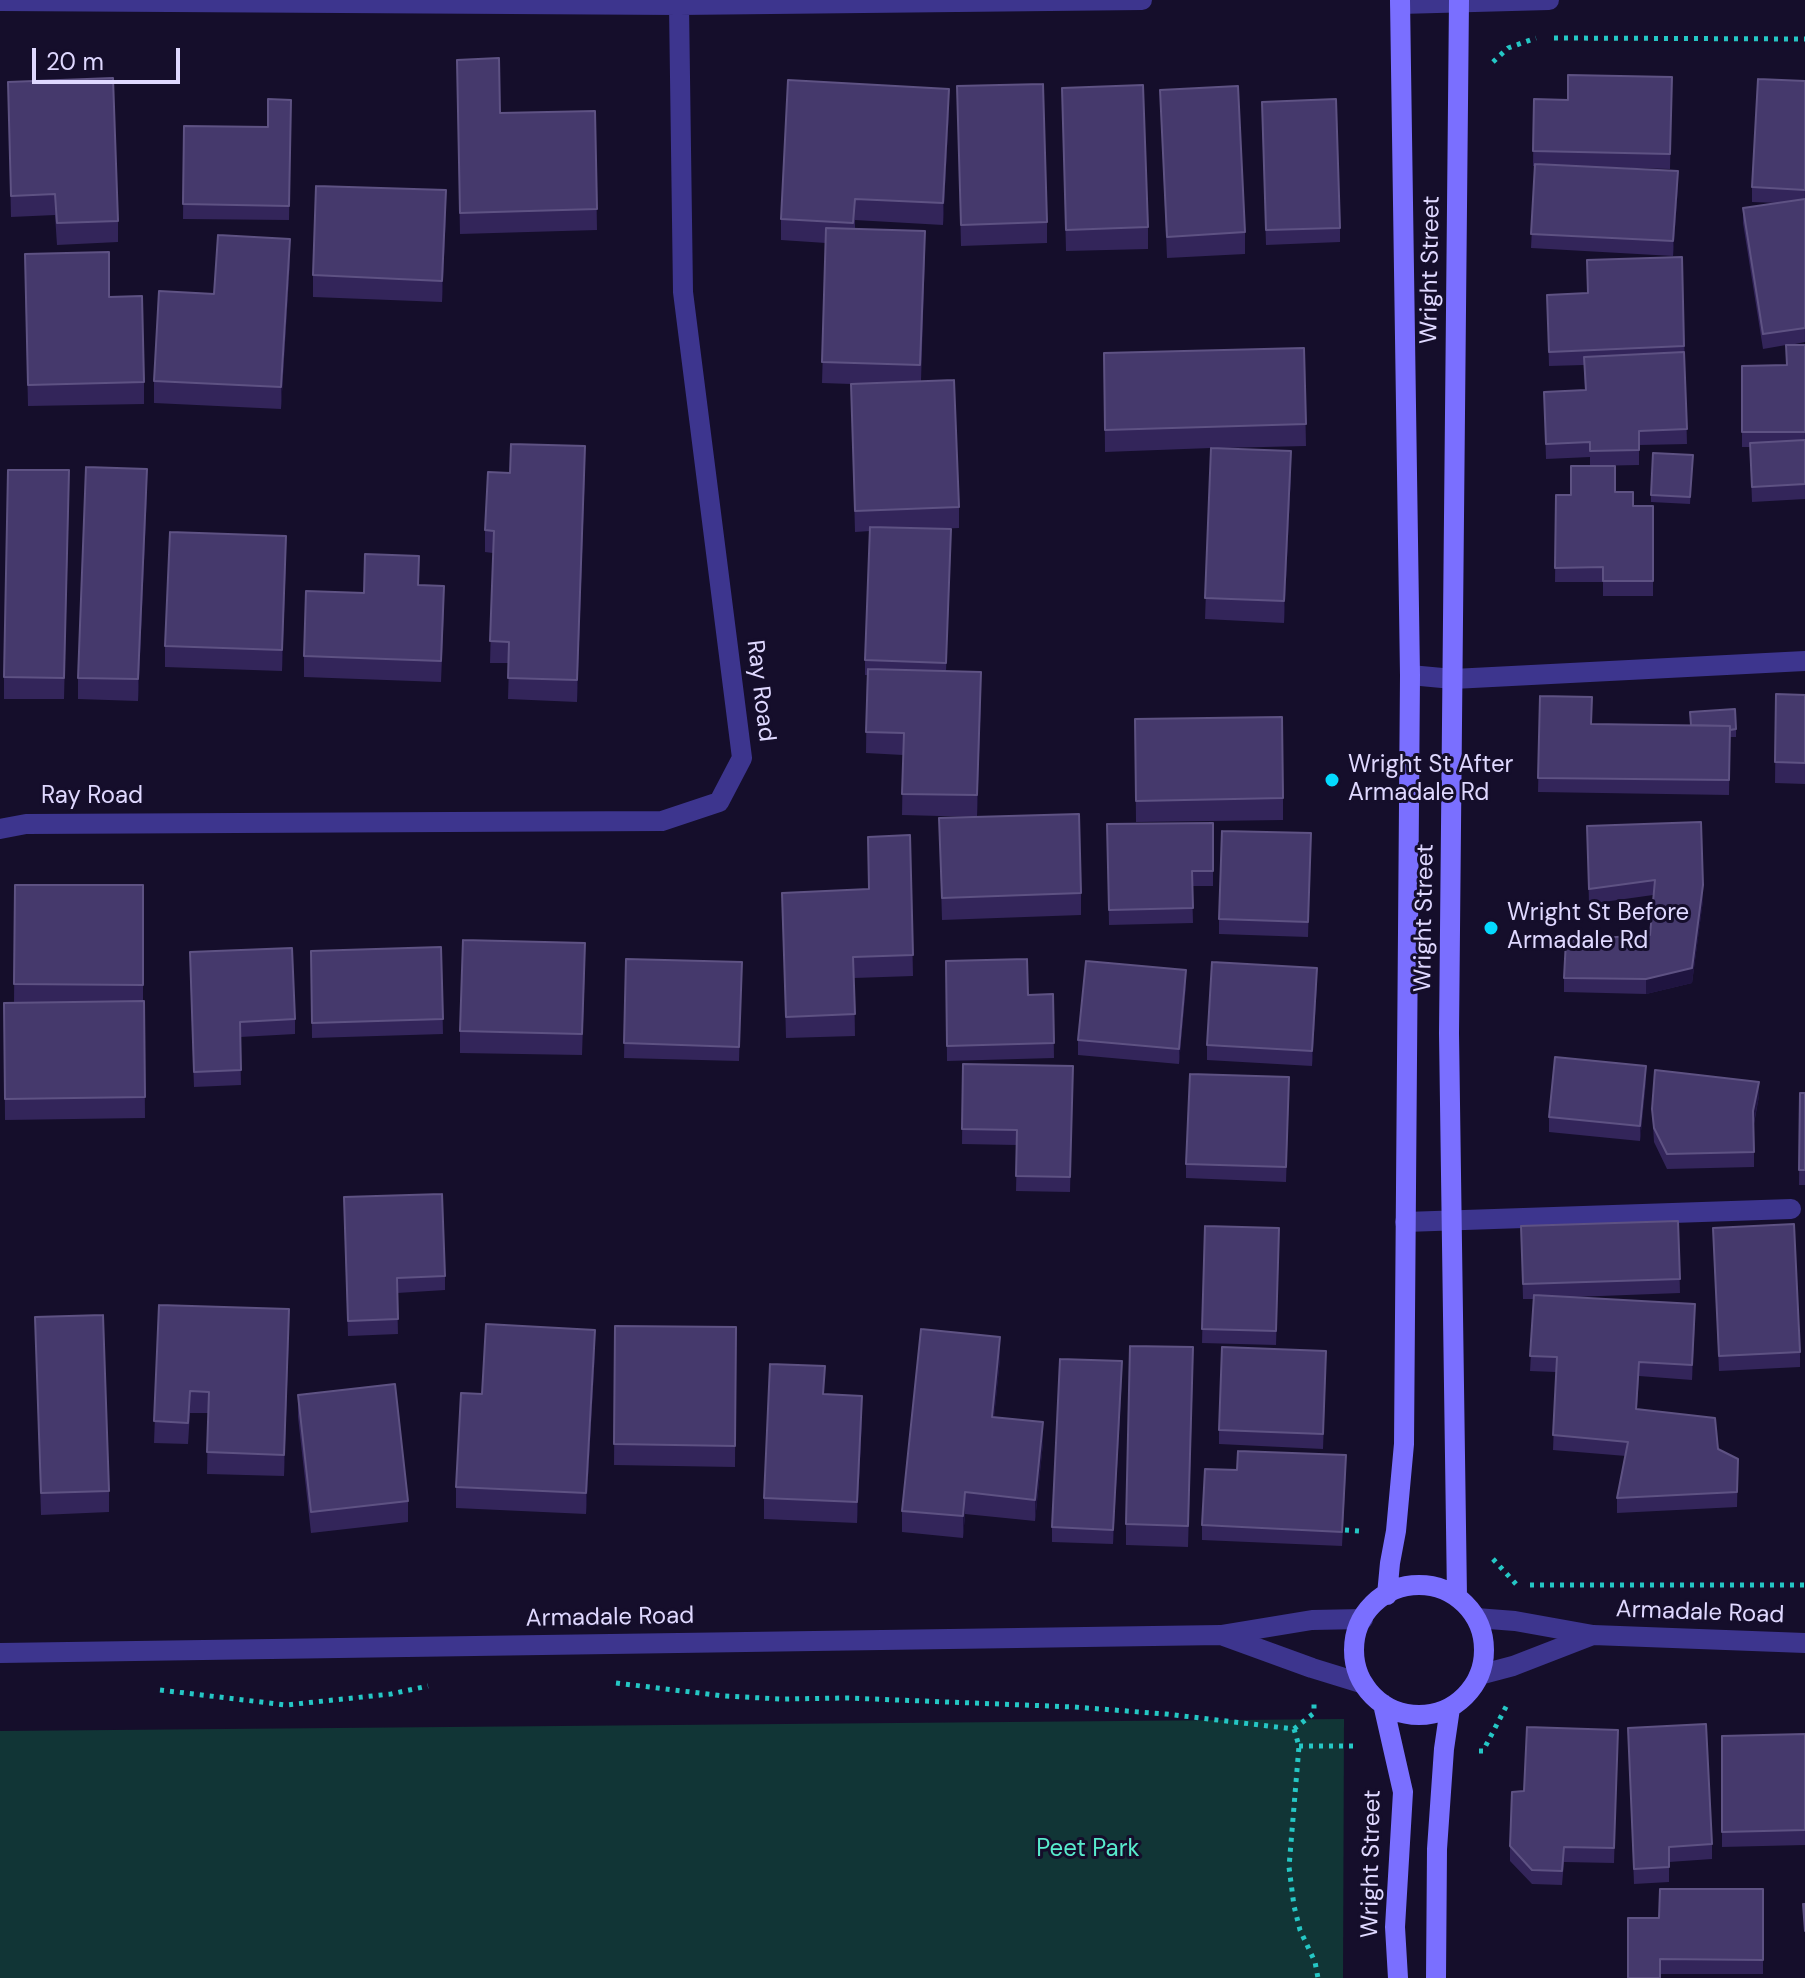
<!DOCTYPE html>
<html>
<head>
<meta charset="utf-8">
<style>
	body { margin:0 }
	#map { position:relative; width:1805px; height:1978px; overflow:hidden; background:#150e2b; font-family:"DM Sans",sans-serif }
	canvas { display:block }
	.scale { position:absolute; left:32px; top:48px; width:148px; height:36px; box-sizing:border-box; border:4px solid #dfd8ff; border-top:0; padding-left:10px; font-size:24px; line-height:28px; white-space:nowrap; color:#dfd8ff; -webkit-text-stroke:6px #150e2b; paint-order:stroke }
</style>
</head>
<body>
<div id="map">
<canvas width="1805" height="1978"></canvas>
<div class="scale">20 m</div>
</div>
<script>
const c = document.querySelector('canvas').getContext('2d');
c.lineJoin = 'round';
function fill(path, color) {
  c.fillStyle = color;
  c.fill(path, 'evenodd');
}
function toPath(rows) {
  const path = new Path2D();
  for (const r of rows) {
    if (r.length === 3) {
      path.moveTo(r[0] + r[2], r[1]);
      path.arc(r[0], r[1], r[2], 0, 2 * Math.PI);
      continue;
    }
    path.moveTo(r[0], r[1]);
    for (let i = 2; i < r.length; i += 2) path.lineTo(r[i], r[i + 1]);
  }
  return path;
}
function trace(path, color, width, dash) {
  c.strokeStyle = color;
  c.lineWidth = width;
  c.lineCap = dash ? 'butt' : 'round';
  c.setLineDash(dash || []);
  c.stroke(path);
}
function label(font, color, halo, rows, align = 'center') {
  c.font = font + ' "DM Sans",sans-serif';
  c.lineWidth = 6;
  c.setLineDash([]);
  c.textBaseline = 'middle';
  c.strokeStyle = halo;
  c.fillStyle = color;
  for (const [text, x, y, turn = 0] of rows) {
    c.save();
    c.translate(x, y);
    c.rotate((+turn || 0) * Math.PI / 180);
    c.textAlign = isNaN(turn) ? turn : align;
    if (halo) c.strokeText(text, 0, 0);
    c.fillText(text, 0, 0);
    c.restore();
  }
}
fill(toPath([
	[1344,1719,1343,1978,0,1978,0,1731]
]), '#113536');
trace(toPath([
	[1554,38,1805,39],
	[1493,62,1508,48,1536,38],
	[1345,1530,1360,1531],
	[1493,1559,1516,1584],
	[1530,1585,1805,1585],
	[616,1683,724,1696,781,1699,847,1698,1074,1707,1166,1714,1294,1729,1299,1746,1289,1867,1294,1906,1300,1930,1315,1962,1318,1978],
	[160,1690,286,1705,391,1694,428,1686],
	[1294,1729,1314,1713,1314,1704],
	[1299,1746,1358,1746],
	[1479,1751,1483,1751,1508,1703]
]), '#25c7c5', 5, [4, 6]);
trace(toPath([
	[1410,675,1453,679,1805,661],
	[1405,1222,1791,1209]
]), '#3d358e', 20);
trace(toPath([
	[0,1,679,5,1142,0],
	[1400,4,1549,0],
	[0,829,26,824,662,821,719,802,742,758,683,292,679,5],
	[1476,1618,1515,1621,1593,1635,1805,1643],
	[1224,1636,1312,1668,1364,1684],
	[0,1653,1221,1635,1312,1620,1363,1619],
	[1479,1675,1513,1666,1593,1635]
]), '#3d358e', 20);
trace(toPath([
	[1419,1650,65],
	[1387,1595,1390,1563,1396,1531,1404,1444,1410,675,1400,0],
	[1457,1597,1449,1033,1459,0],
	[1383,1704,1403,1792,1395,1927,1398,1978],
	[1436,1978,1437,1849,1444,1749,1450,1708]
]), '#7a6fff', 20);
fill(toPath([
	[1672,77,1670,169,1595,167,1678,186,1673,256,1531,248,1535,166,1533,166,1534,99,1568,100],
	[457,81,500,113,595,111,597,230,460,234],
	[1805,81,1805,342,1790,345,1805,345,1805,499,1752,502,1750,447,1742,447,1742,366,1786,365,1786,345,1763,349,1743,223,1743,208,1779,203,1752,202,1752,187],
	[8,82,118,221,118,242,57,245,55,215,11,217],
	[957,86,1047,222,1047,243,961,246],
	[1062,88,1148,227,1148,249,1066,251],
	[1160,90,1245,232,1245,254,1167,258],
	[291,100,289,220,183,219,184,126,268,127],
	[949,110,943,225,855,220,855,229,925,252,921,381,959,507,959,528,937,529,951,544,946,671,981,694,977,817,902,815,903,755,866,753,867,675,865,675,865,660,870,531,855,532,851,384,822,383,826,243,781,240,781,219],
	[1262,117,1340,228,1340,242,1266,245],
	[446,212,442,302,313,297,313,275],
	[1682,257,1687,444,1639,445,1639,465,1591,466,1615,492,1633,506,1653,506,1653,596,1603,596,1603,582,1555,582,1556,495,1571,495,1590,466,1590,457,1546,459,1544,392,1585,390,1584,365,1549,366,1547,295,1588,293,1587,260],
	[290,260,281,409,154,403,154,381,214,294],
	[25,276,109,297,144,382,144,404,28,406],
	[1304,348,1306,446,1222,448,1291,472,1284,623,1205,619,1211,448,1105,452,1104,353],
	[1693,455,1690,504,1651,502,1651,495],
	[585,468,577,702,508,699,509,663,490,663,493,553,485,552,485,530,510,473],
	[147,491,138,701,78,699,78,678],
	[69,492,64,699,4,699,4,677],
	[286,558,282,671,165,667,165,646],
	[419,585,444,607,441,682,304,677,304,656,364,593],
	[1776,694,1805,695,1805,784,1775,783],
	[1540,696,1591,724,1736,729,1736,737,1730,737,1729,795,1538,792],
	[1135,719,1283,798,1283,820,1136,822],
	[939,818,1081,893,1081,915,942,920],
	[1213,823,1213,886,1192,886,1193,923,1109,925,1107,824],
	[1587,826,1703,900,1692,983,1646,994,1564,992,1564,978,1650,935,1653,895,1589,904],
	[1311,833,1308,937,1219,934,1219,919],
	[910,835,913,976,854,978,855,1036,786,1038,782,893,869,889],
	[15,885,143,885,143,1001,144,1001,145,1118,5,1120,4,1003,14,1003],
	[441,947,443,1034,312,1038,311,951],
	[626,959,742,962,739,1061,624,1058],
	[946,961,1028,995,1053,994,1054,1058,947,1061],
	[585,965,582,1055,460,1053,460,1031],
	[190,967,295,1019,295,1034,240,1037,241,1085,194,1087],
	[1317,983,1312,1066,1207,1060,1207,1045],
	[1186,985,1179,1064,1078,1055,1078,1040],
	[963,1064,1073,1066,1070,1192,1016,1191,1017,1145,962,1144],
	[1646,1081,1640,1141,1549,1132,1549,1117],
	[1289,1092,1286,1182,1186,1178,1186,1164],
	[1800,1093,1805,1093,1805,1185,1799,1185],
	[1759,1096,1754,1124,1754,1167,1667,1169,1654,1142,1652,1109],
	[344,1212,445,1276,445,1290,397,1293,398,1334,348,1336],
	[1678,1221,1680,1293,1574,1297,1695,1319,1692,1380,1639,1376,1637,1409,1738,1459,1737,1507,1617,1513,1617,1498,1626,1456,1553,1450,1556,1372,1530,1371,1534,1299,1523,1299,1521,1226],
	[1205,1226,1279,1243,1276,1345,1202,1343],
	[1713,1228,1800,1352,1800,1367,1719,1371],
	[159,1305,289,1331,284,1476,207,1474,208,1413,190,1413,188,1444,154,1443],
	[35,1317,109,1491,109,1512,41,1515],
	[615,1326,736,1327,735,1467,614,1465],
	[595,1351,586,1514,456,1508,456,1487,482,1394],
	[1000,1359,994,1417,1043,1443,1035,1521,965,1514,963,1538,902,1532,902,1511],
	[1326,1366,1323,1449,1219,1444,1219,1430],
	[1193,1369,1188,1547,1126,1545,1126,1524],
	[1122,1376,1113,1544,1052,1542,1052,1527],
	[824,1394,862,1417,857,1523,764,1519,764,1498],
	[298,1395,408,1501,408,1522,311,1533,298,1417],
	[1237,1470,1346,1470,1342,1546,1202,1540,1202,1525],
	[1628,1728,1712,1844,1712,1859,1669,1862,1669,1882,1634,1884],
	[1618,1730,1614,1863,1564,1862,1562,1885,1532,1884,1510,1861,1510,1846,1524,1791],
	[1805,1734,1805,1845,1722,1847,1722,1736],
	[1763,1889,1763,1974,1660,1974,1659,1918]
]), '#33255a');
fill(toPath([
	[949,89,949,110,943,225,943,203],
	[1678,171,1678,186,1673,256,1673,241],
	[446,190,446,212,442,302,442,281],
	[290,239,290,260,281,409,281,387],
	[585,446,585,468,577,702,577,680],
	[1291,451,1291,472,1284,623,1284,601],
	[147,469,147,491,138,701,138,679],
	[286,536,286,558,282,671,282,650],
	[981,672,981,694,977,817,977,795],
	[1703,885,1703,900,1692,983,1646,994,1646,979],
	[1317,968,1317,983,1312,1066,1312,1051],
	[1186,970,1186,985,1179,1064,1179,1049],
	[1646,1066,1646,1081,1640,1141,1640,1126],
	[1759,1082,1759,1096,1753,1126,1753,1111],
	[1695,1304,1695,1319,1692,1380,1692,1365],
	[289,1309,289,1331,284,1476,284,1455],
	[595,1330,595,1351,586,1514,586,1493],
	[1000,1337,1000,1359,992,1438,992,1417],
	[1122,1361,1122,1376,1113,1544,1113,1530],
	[862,1396,862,1417,857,1523,857,1502],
	[1043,1422,1043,1443,1035,1521,1035,1500],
	[965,1492,965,1514,963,1538,963,1516]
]), '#1f1440');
const building = toPath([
	[499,58,500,113,595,111,597,209,460,213,457,60,499,58],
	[1568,75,1672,77,1670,154,1533,151,1534,99,1568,100,1568,75],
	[113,78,118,221,57,223,55,194,11,196,8,82,113,78],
	[1758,79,1805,81,1805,190,1752,187,1758,79],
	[788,80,949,89,943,203,855,199,853,223,781,219,788,80],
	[1043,84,1047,222,961,225,957,86,1043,84],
	[1143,85,1148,227,1066,230,1062,88,1143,85],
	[1238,86,1245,232,1167,237,1160,90,1238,86],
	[268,99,291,100,289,206,183,204,184,126,268,127,268,99],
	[1336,99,1340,228,1266,230,1262,102,1336,99],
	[1535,164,1678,171,1673,241,1531,234,1535,164],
	[316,186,446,190,442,281,313,275,316,186],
	[1805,199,1805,328,1763,334,1743,208,1805,199],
	[826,228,925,231,920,365,822,362,826,228],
	[218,235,290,239,281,387,154,381,159,291,214,294,218,235],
	[109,252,109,297,142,296,144,382,28,385,25,254,109,252],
	[1682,257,1684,346,1549,352,1547,295,1588,293,1587,260,1682,257],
	[1786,345,1805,345,1805,432,1742,432,1742,366,1787,365,1786,345],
	[1304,348,1306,424,1105,430,1104,353,1304,348],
	[1684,352,1687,429,1639,431,1639,450,1590,451,1590,442,1546,444,1544,392,1586,390,1584,357,1684,352],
	[954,380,959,507,855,511,851,384,954,380],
	[1805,440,1805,484,1752,487,1750,443,1805,440],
	[511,444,585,446,577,680,508,678,509,642,490,641,494,531,485,530,488,472,510,473,511,444],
	[1211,448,1291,451,1284,601,1205,598,1211,448],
	[1653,453,1693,455,1690,497,1651,495,1653,453],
	[1571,466,1615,466,1615,492,1633,492,1633,506,1653,506,1653,581,1603,581,1603,567,1555,568,1556,495,1571,495,1571,466],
	[86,467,147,469,138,679,78,678,86,467],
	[8,470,69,470,64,678,4,677,8,470],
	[870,527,951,529,946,663,865,660,870,527],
	[170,532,286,536,282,650,165,646,170,532],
	[365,554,419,556,418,585,444,586,441,661,304,656,306,591,364,593,365,554],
	[868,669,981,672,977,795,902,794,904,733,866,732,868,669],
	[1776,694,1805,695,1805,763,1775,762,1776,694],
	[1540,696,1592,697,1591,724,1730,726,1729,780,1538,778,1540,696],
	[1735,709,1736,729,1730,730,1730,726,1691,725,1690,712,1735,709],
	[1282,717,1283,798,1136,801,1135,719,1282,717],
	[1079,814,1081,893,942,898,939,818,1079,814],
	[1701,822,1703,885,1692,968,1646,979,1564,978,1566,940,1650,935,1655,880,1589,889,1587,826,1701,822],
	[1213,823,1213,871,1192,871,1193,908,1109,910,1107,824,1213,823],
	[1222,831,1311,833,1308,922,1219,919,1222,831],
	[910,835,913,955,853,957,855,1014,786,1017,782,893,869,889,868,837,910,835],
	[15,885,143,885,143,985,14,984,15,885],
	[463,940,585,943,582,1034,460,1031,463,940],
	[441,947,443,1019,312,1023,311,951,441,947],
	[292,948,295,1019,240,1022,241,1070,194,1072,190,952,292,948],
	[626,959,742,962,739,1047,624,1043,626,959],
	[1027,959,1028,995,1053,994,1054,1043,947,1046,946,961,1027,959],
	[1086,961,1186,970,1179,1049,1078,1040,1086,961],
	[1212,962,1317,968,1312,1051,1207,1045,1212,962],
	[144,1001,145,1097,5,1099,4,1003,144,1001],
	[1555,1057,1646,1066,1640,1126,1549,1117,1555,1057],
	[963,1064,1073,1066,1070,1177,1016,1176,1017,1130,962,1129,963,1064],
	[1655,1070,1759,1082,1753,1111,1754,1152,1667,1154,1654,1128,1652,1109,1655,1070],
	[1190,1074,1289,1077,1286,1167,1186,1164,1190,1074],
	[1800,1093,1805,1093,1805,1170,1799,1170,1800,1093],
	[442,1194,445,1276,397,1278,398,1319,348,1321,344,1197,442,1194],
	[1678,1221,1680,1279,1523,1284,1521,1226,1678,1221],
	[1794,1224,1800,1352,1719,1356,1713,1228,1794,1224],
	[1205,1226,1279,1228,1276,1331,1202,1329,1205,1226],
	[1534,1295,1695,1304,1692,1365,1639,1362,1636,1409,1715,1418,1718,1449,1738,1459,1737,1492,1617,1498,1628,1442,1553,1435,1557,1357,1530,1356,1534,1295],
	[159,1305,289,1309,284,1455,207,1452,209,1392,190,1391,188,1423,154,1421,159,1305],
	[103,1315,109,1491,41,1493,35,1317,103,1315],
	[486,1324,595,1330,586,1493,456,1487,461,1393,482,1394,486,1324],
	[615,1326,736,1327,735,1446,614,1444,615,1326],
	[921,1329,1000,1337,992,1417,1043,1422,1035,1500,965,1492,963,1516,902,1511,921,1329],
	[1130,1346,1193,1347,1188,1526,1126,1524,1130,1346],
	[1222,1347,1326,1351,1323,1434,1219,1430,1222,1347],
	[1060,1359,1122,1361,1113,1530,1052,1527,1060,1359],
	[770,1364,825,1366,823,1394,862,1396,857,1502,764,1498,770,1364],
	[395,1384,408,1501,311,1512,298,1395,395,1384],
	[1238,1451,1346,1455,1342,1532,1202,1525,1205,1469,1237,1470,1238,1451],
	[1706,1724,1712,1844,1669,1847,1669,1867,1634,1869,1628,1728,1706,1724],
	[1527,1727,1618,1730,1614,1848,1564,1847,1562,1871,1532,1870,1510,1846,1512,1792,1524,1791,1527,1727],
	[1805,1734,1805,1830,1722,1832,1722,1736,1805,1734],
	[1660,1889,1763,1889,1763,1960,1660,1959,1660,1978,1628,1978,1628,1918,1659,1918,1660,1889],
	[1803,1904,1805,1904,1805,1931,1803,1904]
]);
fill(building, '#45396c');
trace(building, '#5e5283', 2);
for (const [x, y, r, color] of [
	[1332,780,8,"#04daff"],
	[1491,928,8,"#04daff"]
]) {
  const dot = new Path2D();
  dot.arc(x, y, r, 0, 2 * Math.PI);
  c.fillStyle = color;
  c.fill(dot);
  trace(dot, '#150e2b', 3);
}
label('24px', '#dfd8ff', '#150e2b', [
	["Wright Street",1431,270,-89],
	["Ray Road",760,691,83],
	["Ray Road",92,797],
	["Wright Street",1425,918,-89],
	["Armadale Road",1700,1613,2],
	["Armadale Road",610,1618,-1],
	["Wright Street",1372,1864,-89]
]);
label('24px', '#dfd8ff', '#150e2b', [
	["Wright St After",1348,766],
	["Armadale Rd",1348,794],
	["Wright St Before",1507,914],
	["Armadale Rd",1507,942]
], 'left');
label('24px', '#58ebcd', '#150e2b', [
	["Peet Park",1088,1850]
]);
</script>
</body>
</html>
